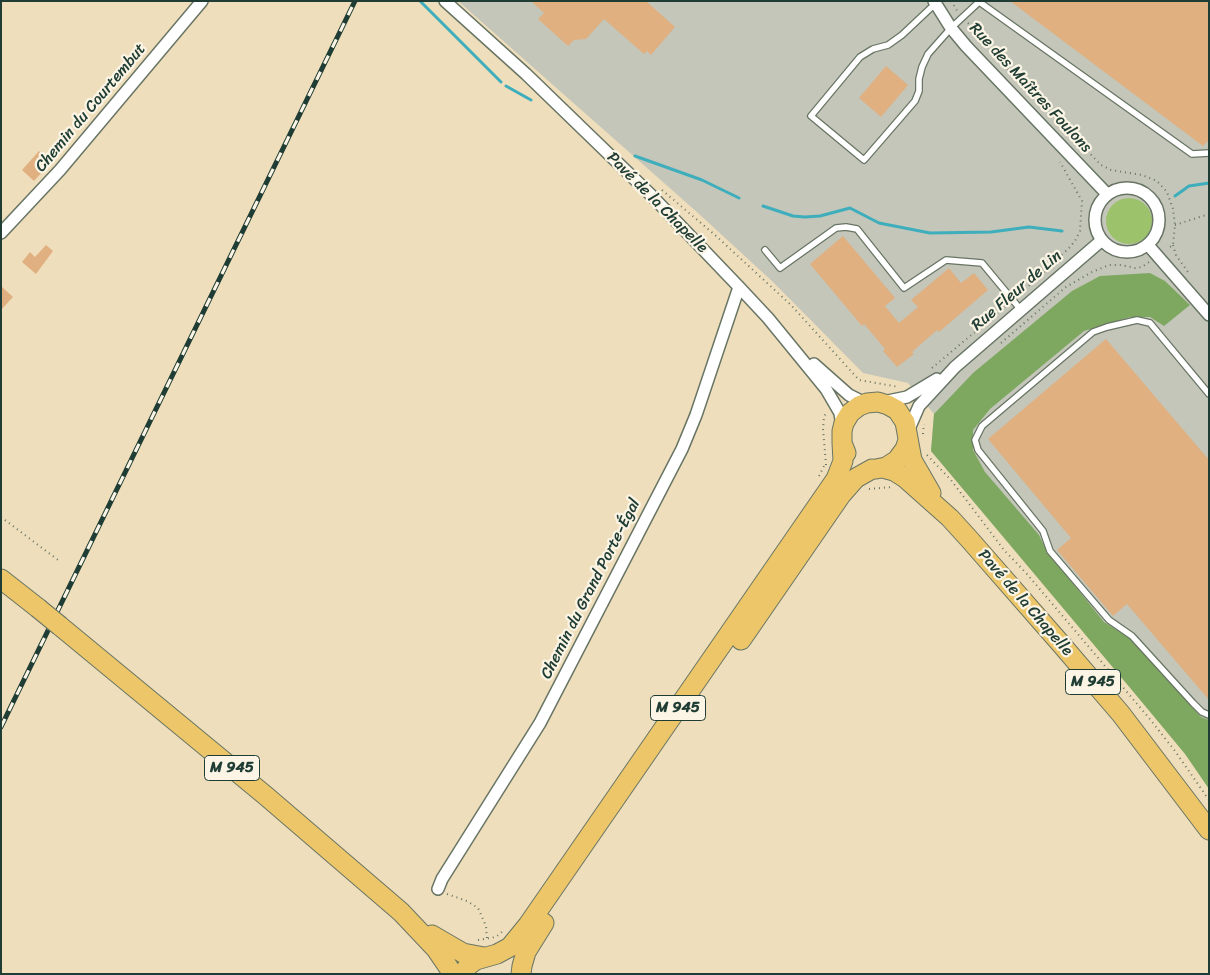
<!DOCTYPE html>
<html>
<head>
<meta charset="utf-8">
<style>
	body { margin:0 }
	#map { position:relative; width:1210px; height:975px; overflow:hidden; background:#efdebc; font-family:Sriracha,sans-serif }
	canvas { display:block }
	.frame { position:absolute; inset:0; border:2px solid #1f3d34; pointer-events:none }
</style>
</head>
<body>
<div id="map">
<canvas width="1210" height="975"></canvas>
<div class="frame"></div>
</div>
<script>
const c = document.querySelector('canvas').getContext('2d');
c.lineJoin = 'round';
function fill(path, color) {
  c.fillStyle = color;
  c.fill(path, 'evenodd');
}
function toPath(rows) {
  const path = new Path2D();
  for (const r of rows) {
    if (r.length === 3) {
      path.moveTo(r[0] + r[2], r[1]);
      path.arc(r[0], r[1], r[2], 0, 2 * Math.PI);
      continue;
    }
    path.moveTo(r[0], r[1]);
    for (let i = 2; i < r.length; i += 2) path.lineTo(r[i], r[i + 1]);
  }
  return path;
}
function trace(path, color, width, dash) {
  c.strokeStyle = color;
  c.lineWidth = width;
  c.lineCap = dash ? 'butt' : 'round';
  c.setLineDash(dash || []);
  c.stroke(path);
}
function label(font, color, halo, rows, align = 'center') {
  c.font = font + ' Sriracha,sans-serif';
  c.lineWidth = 4.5;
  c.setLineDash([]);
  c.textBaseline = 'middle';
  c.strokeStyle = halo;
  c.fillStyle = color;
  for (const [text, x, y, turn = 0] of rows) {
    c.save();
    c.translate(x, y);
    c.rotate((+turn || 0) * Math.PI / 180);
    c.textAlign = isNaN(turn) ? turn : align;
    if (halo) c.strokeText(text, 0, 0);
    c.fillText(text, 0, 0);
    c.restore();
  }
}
fill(toPath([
	[458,1,1209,1,1209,779,931,451,934,414,908,383,863,373,773,282,698,213]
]), '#c3c6b9');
fill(toPath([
	[1129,221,23]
]), '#9dc26c');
fill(toPath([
	[1150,273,1165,281,1190,305,1164,326,1150,317,1130,317,1084,331,990,409,973,430,973,450,985,472,1039,535,1046,550,1104,622,1131,639,1201,717,1209,720,1209,789,1185,754,1136,695,931,451,934,414,973,373,1072,291,1100,276]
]), '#7ea860');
trace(toPath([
	[420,1,501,82],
	[506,86,531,100],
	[635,156,702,180,739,198],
	[1175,196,1189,186,1209,183],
	[763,206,793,216,805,217,820,216,850,208,879,223,930,233,991,232,1029,227,1062,231]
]), '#3faebc', 3);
fill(toPath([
	[531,1,646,1,675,27,651,55,647,51,644,54,604,19,586,39,574,40,568,46,538,19,544,13],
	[1010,1,1209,1,1209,140,1203,146],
	[886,66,908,85,881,117,859,98],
	[39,151,51,162,34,181,22,170],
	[843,236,895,298,885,306,899,323,918,307,911,300,949,268,961,283,974,273,988,290,939,332,937,330,912,352,914,354,897,367,883,351,885,349,864,324,862,326,810,264],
	[46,245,53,251,36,274,22,262,30,252,35,257],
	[1,286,13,297,1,310],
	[1106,339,1209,460,1209,700,1127,604,1113,616,1057,550,1071,538,988,439]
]), '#e1b080');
const lane = toPath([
	[978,1,1192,154,1209,153],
	[936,3,902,35,888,45,873,49,860,57,811,116,864,160,915,101,919,91,919,79,922,67,928,54,951,28,979,2],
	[765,250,780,268,836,228,846,227,857,229,904,288,946,260,982,263,1021,310],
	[1209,394,1150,323,1137,320,1107,327,1093,332,982,426,975,440,978,450,1043,531,1050,551,1109,620,1132,636,1193,703,1202,712,1209,715]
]);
const street = toPath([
	[445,1,526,74,651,195,739,287,768,318,826,389,840,413,842,427],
	[934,1,951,28,966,46,1107,194],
	[1127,220,32],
	[1,233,60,170,202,1],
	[1148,245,1209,315],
	[814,364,849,395,861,401,869,402],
	[883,402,907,397,937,379],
	[909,429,919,406,955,367,1102,240],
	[438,889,442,879,540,723,682,449,696,415,739,287]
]);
const primary = toPath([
	[846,453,842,443,842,431,844,423,850,413,859,406,867,403,878,402,888,405,897,410,905,422,912,460,931,493],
	[883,468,894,471,905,478,950,518,970,540,1061,644,1121,714,1209,830],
	[876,469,886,467,897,460,905,449,908,440],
	[1,579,38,608],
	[60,626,266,796,401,912,436,949,453,974],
	[741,640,841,495,856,478,872,469],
	[432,935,463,953,484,957],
	[462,974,469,965,476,960,497,954,510,947,528,925,836,479,843,461,842,443],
	[521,974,522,966,526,952,544,923]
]);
trace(lane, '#687564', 8);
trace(street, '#687564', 14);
trace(primary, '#687564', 21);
trace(toPath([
	[951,1,958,12],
	[968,23,1007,68,1101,165,1111,170,1142,175,1157,181,1167,192,1173,209,1175,225,1173,245,1167,249],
	[662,190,715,235,791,305,859,380,899,387],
	[1175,225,1209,214],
	[1173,245,1176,255,1190,275],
	[1018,296,1069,248,1075,241,1080,231,1082,201,1060,162],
	[1001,343,1066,287,1092,272,1109,265,1121,265,1135,268,1142,267,1149,262],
	[932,368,1007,305],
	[923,434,924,424],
	[927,455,951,480,1004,550,1027,574,1149,718,1175,751,1209,800],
	[826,465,823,429,824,417,827,411],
	[819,476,825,464],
	[869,489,892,487],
	[1,517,58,560],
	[447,894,467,901,478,908,486,926,487,940],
	[478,940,496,937,503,931]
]), '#687564', 2, [1, 4]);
trace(lane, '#fff', 5.5);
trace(street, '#fff', 11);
trace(primary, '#ecc669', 19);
const rail = toPath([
	[1,727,355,1]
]);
trace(rail, '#1f3d34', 5);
trace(rail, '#fcf5e5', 3, [9]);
const primaryBridge = toPath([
	[38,608,60,626]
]);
trace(primaryBridge, '#687564', 21, []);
trace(primaryBridge, '#ecc669', 19);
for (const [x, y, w] of [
	[1093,682,55],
	[678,708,55],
	[232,768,55]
]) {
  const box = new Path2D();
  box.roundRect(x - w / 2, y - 12.5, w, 25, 4);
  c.fillStyle = '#fcf5e5';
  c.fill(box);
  trace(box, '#1f3d34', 1);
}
label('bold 15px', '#1f3d34', null, [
	["M 945",1093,682],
	["M 945",678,708],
	["M 945",232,768]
]);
label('16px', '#1f3d34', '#fcf5e5', [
	["Rue des Maîtres Foulons",1030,88,47],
	["Chemin du Courtembut",91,108,-50],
	["Pavé de la Chapelle",657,203,45],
	["Rue Fleur de Lin",1017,291,-41],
	["Chemin du Grand Porte-Égal",591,589,-63],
	["Pavé de la Chapelle",1025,603,49]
]);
</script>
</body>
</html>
